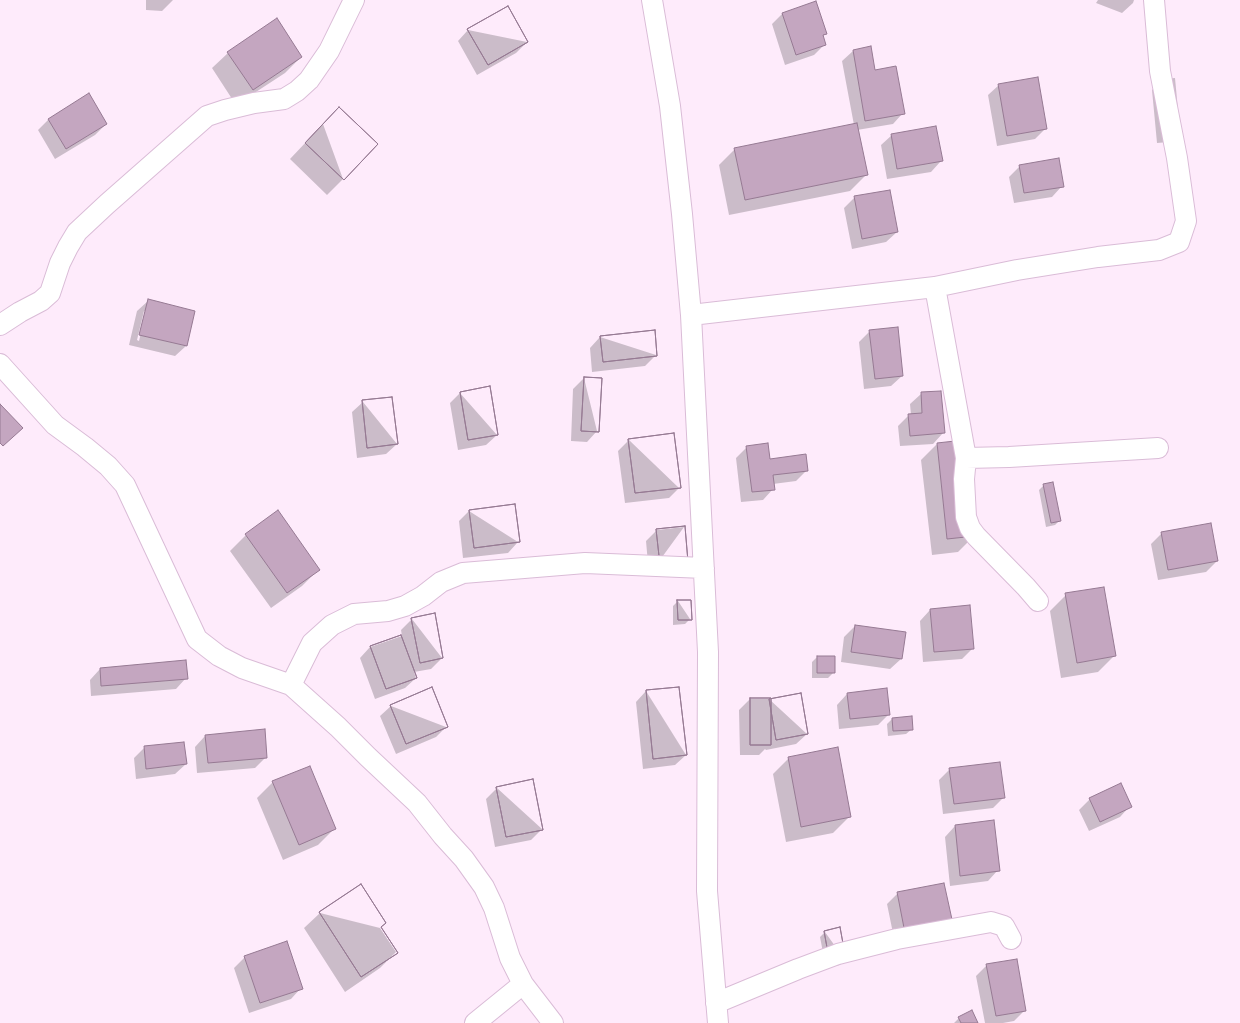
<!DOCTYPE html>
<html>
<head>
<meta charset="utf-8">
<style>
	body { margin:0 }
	canvas { display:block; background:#feebfb }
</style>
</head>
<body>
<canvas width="1240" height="1023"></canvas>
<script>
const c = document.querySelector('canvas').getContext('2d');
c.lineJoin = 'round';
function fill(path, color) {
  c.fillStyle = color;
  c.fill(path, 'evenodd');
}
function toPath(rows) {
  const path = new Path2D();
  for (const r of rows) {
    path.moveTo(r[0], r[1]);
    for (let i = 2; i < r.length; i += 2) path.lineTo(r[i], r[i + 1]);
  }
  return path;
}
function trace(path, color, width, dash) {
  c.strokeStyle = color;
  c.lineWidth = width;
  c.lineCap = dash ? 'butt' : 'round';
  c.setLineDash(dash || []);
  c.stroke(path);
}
fill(toPath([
	[146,0,173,0,162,11,146,10],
	[1098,0,1134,0,1133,3,1122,13,1096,3],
	[815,3,825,34,822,37,824,45,814,55,785,65,772,24,782,14],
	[468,30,527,42,516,53,477,75,458,41],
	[870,48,874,71,903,113,893,124,857,130,866,175,850,191,729,215,719,165,735,149,854,125,842,61,853,51],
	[228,53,301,57,285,73,236,105,212,68],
	[1175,78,1180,131,1169,142,1157,143,1152,90,1162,79],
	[999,85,1046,128,1035,139,997,146,988,95],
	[48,120,106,124,95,135,55,159,38,130],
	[323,124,343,179,327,195,290,159],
	[892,135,941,161,931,172,887,179,881,145],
	[1020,166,1062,186,1052,197,1014,203,1009,177],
	[855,197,897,232,886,242,852,249,844,208],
	[148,301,186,346,175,356,129,345,137,311],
	[144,311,146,311,139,341,137,340],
	[869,332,902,376,891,386,864,389,859,342],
	[600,337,656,355,645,366,592,372,590,348],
	[584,378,597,431,587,442,571,441,573,389],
	[460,393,497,435,486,445,458,450,450,403],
	[921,394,943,433,933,444,900,446,898,426,909,415,911,415,910,404],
	[363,402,397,444,386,454,357,458,352,412],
	[629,440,679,488,669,498,625,503,618,451],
	[937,444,974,536,958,552,932,555,921,460],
	[747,447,769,460,807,470,796,481,773,484,773,489,763,500,741,502,736,458],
	[1044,485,1060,520,1055,525,1046,527,1039,490],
	[469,511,518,542,508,553,463,558,459,521],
	[684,527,649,575,646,541,657,530],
	[1162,533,1217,561,1206,572,1158,580,1151,544],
	[246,535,318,570,302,586,271,608,230,551],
	[1066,595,1114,656,1098,672,1061,678,1050,611],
	[678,601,690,619,685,624,673,625,673,606],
	[930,610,973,648,962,659,923,662,920,621],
	[412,619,442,658,431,669,414,672,416,678,405,688,375,699,360,658,370,647,402,636,401,630],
	[855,626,901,659,890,669,841,662,844,637],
	[817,657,833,673,828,678,812,678,812,662],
	[100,669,186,678,176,689,91,696,90,680],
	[646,691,686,755,675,765,643,769,636,702],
	[847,694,889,714,878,725,839,729,837,705],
	[750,699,769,699,807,734,796,744,766,750,765,749,759,755,740,755,739,710],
	[391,706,446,727,436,737,396,754,380,716],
	[892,719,912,729,906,734,888,736,887,724],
	[205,736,266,757,255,768,197,773,195,747],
	[145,747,186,764,175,774,136,779,134,758],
	[789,758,849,817,833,833,786,842,773,774],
	[950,769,1004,797,993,808,943,814,939,780],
	[273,782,334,829,318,845,283,860,257,798],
	[497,788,542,829,531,840,495,847,486,799],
	[1090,799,1130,806,1120,817,1089,831,1079,810],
	[955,826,998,870,988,881,950,886,945,837],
	[898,893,941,934,895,943,887,904],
	[320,913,380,928,396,952,380,968,345,992,304,928],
	[825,932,845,960,840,965,826,968,820,937],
	[245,957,301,988,291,999,249,1013,234,968],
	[987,965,1025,1010,1014,1021,1003,1023,985,1023,976,976],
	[959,1018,977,1023,954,1023]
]), '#0003');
const building = toPath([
	[816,1,827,34,823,35,826,45,796,55,782,13,816,1],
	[508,6,528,42,488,65,467,29,508,6],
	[508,6,528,42,488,65,467,29,508,6],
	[277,18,302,57,253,90,227,52,277,18],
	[871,46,875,70,896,66,905,114,865,121,853,50,871,46],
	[1038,77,1047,129,1007,136,998,84,1038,77],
	[89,93,107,124,66,149,48,119,89,93],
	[339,107,378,144,344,180,305,143,339,107],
	[339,107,378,144,344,180,305,143,339,107],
	[857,123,868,175,745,200,734,148,857,123],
	[936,126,943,161,897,169,891,134,936,126],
	[1059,158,1064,187,1024,193,1019,165,1059,158],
	[890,190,898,232,862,239,854,196,890,190],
	[148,299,195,311,187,346,139,335,148,299],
	[898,327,903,376,875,379,869,330,898,327],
	[655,330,657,356,603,362,600,336,655,330],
	[655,330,657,356,603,362,600,336,655,330],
	[584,377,602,378,599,432,581,431,584,377],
	[584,377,602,378,599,432,581,431,584,377],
	[490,386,498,435,468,440,460,392,490,386],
	[490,386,498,435,468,440,460,392,490,386],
	[941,391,945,433,910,436,908,414,922,413,921,392,941,391],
	[392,397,398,444,367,448,362,400,392,397],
	[392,397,398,444,367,448,362,400,392,397],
	[0,404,23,428,3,446,0,443,0,404],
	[674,433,681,488,635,493,628,439,674,433],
	[674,433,681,488,635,493,628,439,674,433],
	[964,440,975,536,947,539,937,443,964,440],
	[768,443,770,459,806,454,808,471,773,475,775,490,752,492,746,446,768,443],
	[1053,482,1061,521,1051,523,1043,484,1053,482],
	[515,504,520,542,474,548,469,510,515,504],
	[515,504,520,542,474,548,469,510,515,504],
	[278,510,320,570,287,593,245,534,278,510],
	[1211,523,1218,561,1168,570,1161,532,1211,523],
	[685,526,688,562,660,565,656,529,685,526],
	[685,526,688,562,660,565,656,529,685,526],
	[1104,587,1116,656,1077,663,1065,593,1104,587],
	[677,600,691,600,692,620,678,620,677,600],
	[677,600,691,600,692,620,678,620,677,600],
	[970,605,974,649,934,652,930,609,970,605],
	[435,613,443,658,420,663,411,618,435,613],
	[435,613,443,658,420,663,411,618,435,613],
	[855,625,906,632,902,659,851,652,855,625],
	[401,635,417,678,386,689,370,646,401,635],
	[401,635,417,678,386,689,370,646,401,635],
	[817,656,835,656,835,673,817,673,817,656],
	[186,660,188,679,101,686,100,668,186,660],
	[432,687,448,727,406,744,390,705,432,687],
	[432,687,448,727,406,744,390,705,432,687],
	[679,687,687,755,653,759,646,690,679,687],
	[679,687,687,755,653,759,646,690,679,687],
	[887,688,890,715,850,719,847,693,887,688],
	[801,693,808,734,776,740,769,699,801,693],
	[801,693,808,734,776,740,769,699,801,693],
	[750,698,771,698,771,745,750,745,750,698],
	[750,698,771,698,771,745,750,745,750,698],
	[912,716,913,730,893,731,892,718,912,716],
	[265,729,267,758,208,763,205,735,265,729],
	[184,742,187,764,146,769,144,746,184,742],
	[838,747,851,817,801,827,788,757,838,747],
	[1000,762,1005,798,954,804,949,768,1000,762],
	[310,766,336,829,299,845,272,781,310,766],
	[533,779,543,830,506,837,496,787,533,779],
	[533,779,543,830,506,837,496,787,533,779],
	[1121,783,1132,807,1100,822,1089,798,1121,783],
	[994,820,1000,871,960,876,955,825,994,820],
	[944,883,953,924,905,933,897,892,944,883],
	[361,884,386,923,381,927,398,953,361,977,319,912,361,884],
	[361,884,386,923,381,927,398,953,361,977,319,912,361,884],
	[840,927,846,960,830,964,824,931,840,927],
	[840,927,846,960,830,964,824,931,840,927],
	[287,941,303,989,260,1003,244,956,287,941],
	[1017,959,1026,1011,996,1016,986,964,1017,959],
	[972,1010,978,1023,961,1023,958,1017,972,1010]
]);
fill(building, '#c4a6c0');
trace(building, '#967a93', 1);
const minor = toPath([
	[652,0,670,106,682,214,691,315,708,652,707,891,718,1023],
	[935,287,966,458,964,479,966,517,970,528,976,536,1026,587,1038,601],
	[691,315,935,287,1017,270,1098,257,1159,250,1179,242,1186,221,1177,158,1160,71,1154,0],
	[0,325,20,312,41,301,50,293,60,263,68,247,77,232,107,204,207,116,225,110,254,103,284,99,297,91,309,80,329,51,354,0],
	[0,364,55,425,85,447,108,466,125,485,197,639,219,656,242,668,291,685,338,727,368,757,417,803,443,836,464,859,484,887,494,908,510,958,523,984,553,1023],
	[966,458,1009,457,1158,448],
	[291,685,312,643,332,625,354,614,388,611,405,606,423,596,441,582,463,573,585,563,704,568],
	[716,1003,798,969,838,954,897,939,991,922,1004,926,1011,939],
	[475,1023,523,984]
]);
trace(minor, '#dabcd7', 22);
trace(minor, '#fff', 20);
</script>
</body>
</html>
